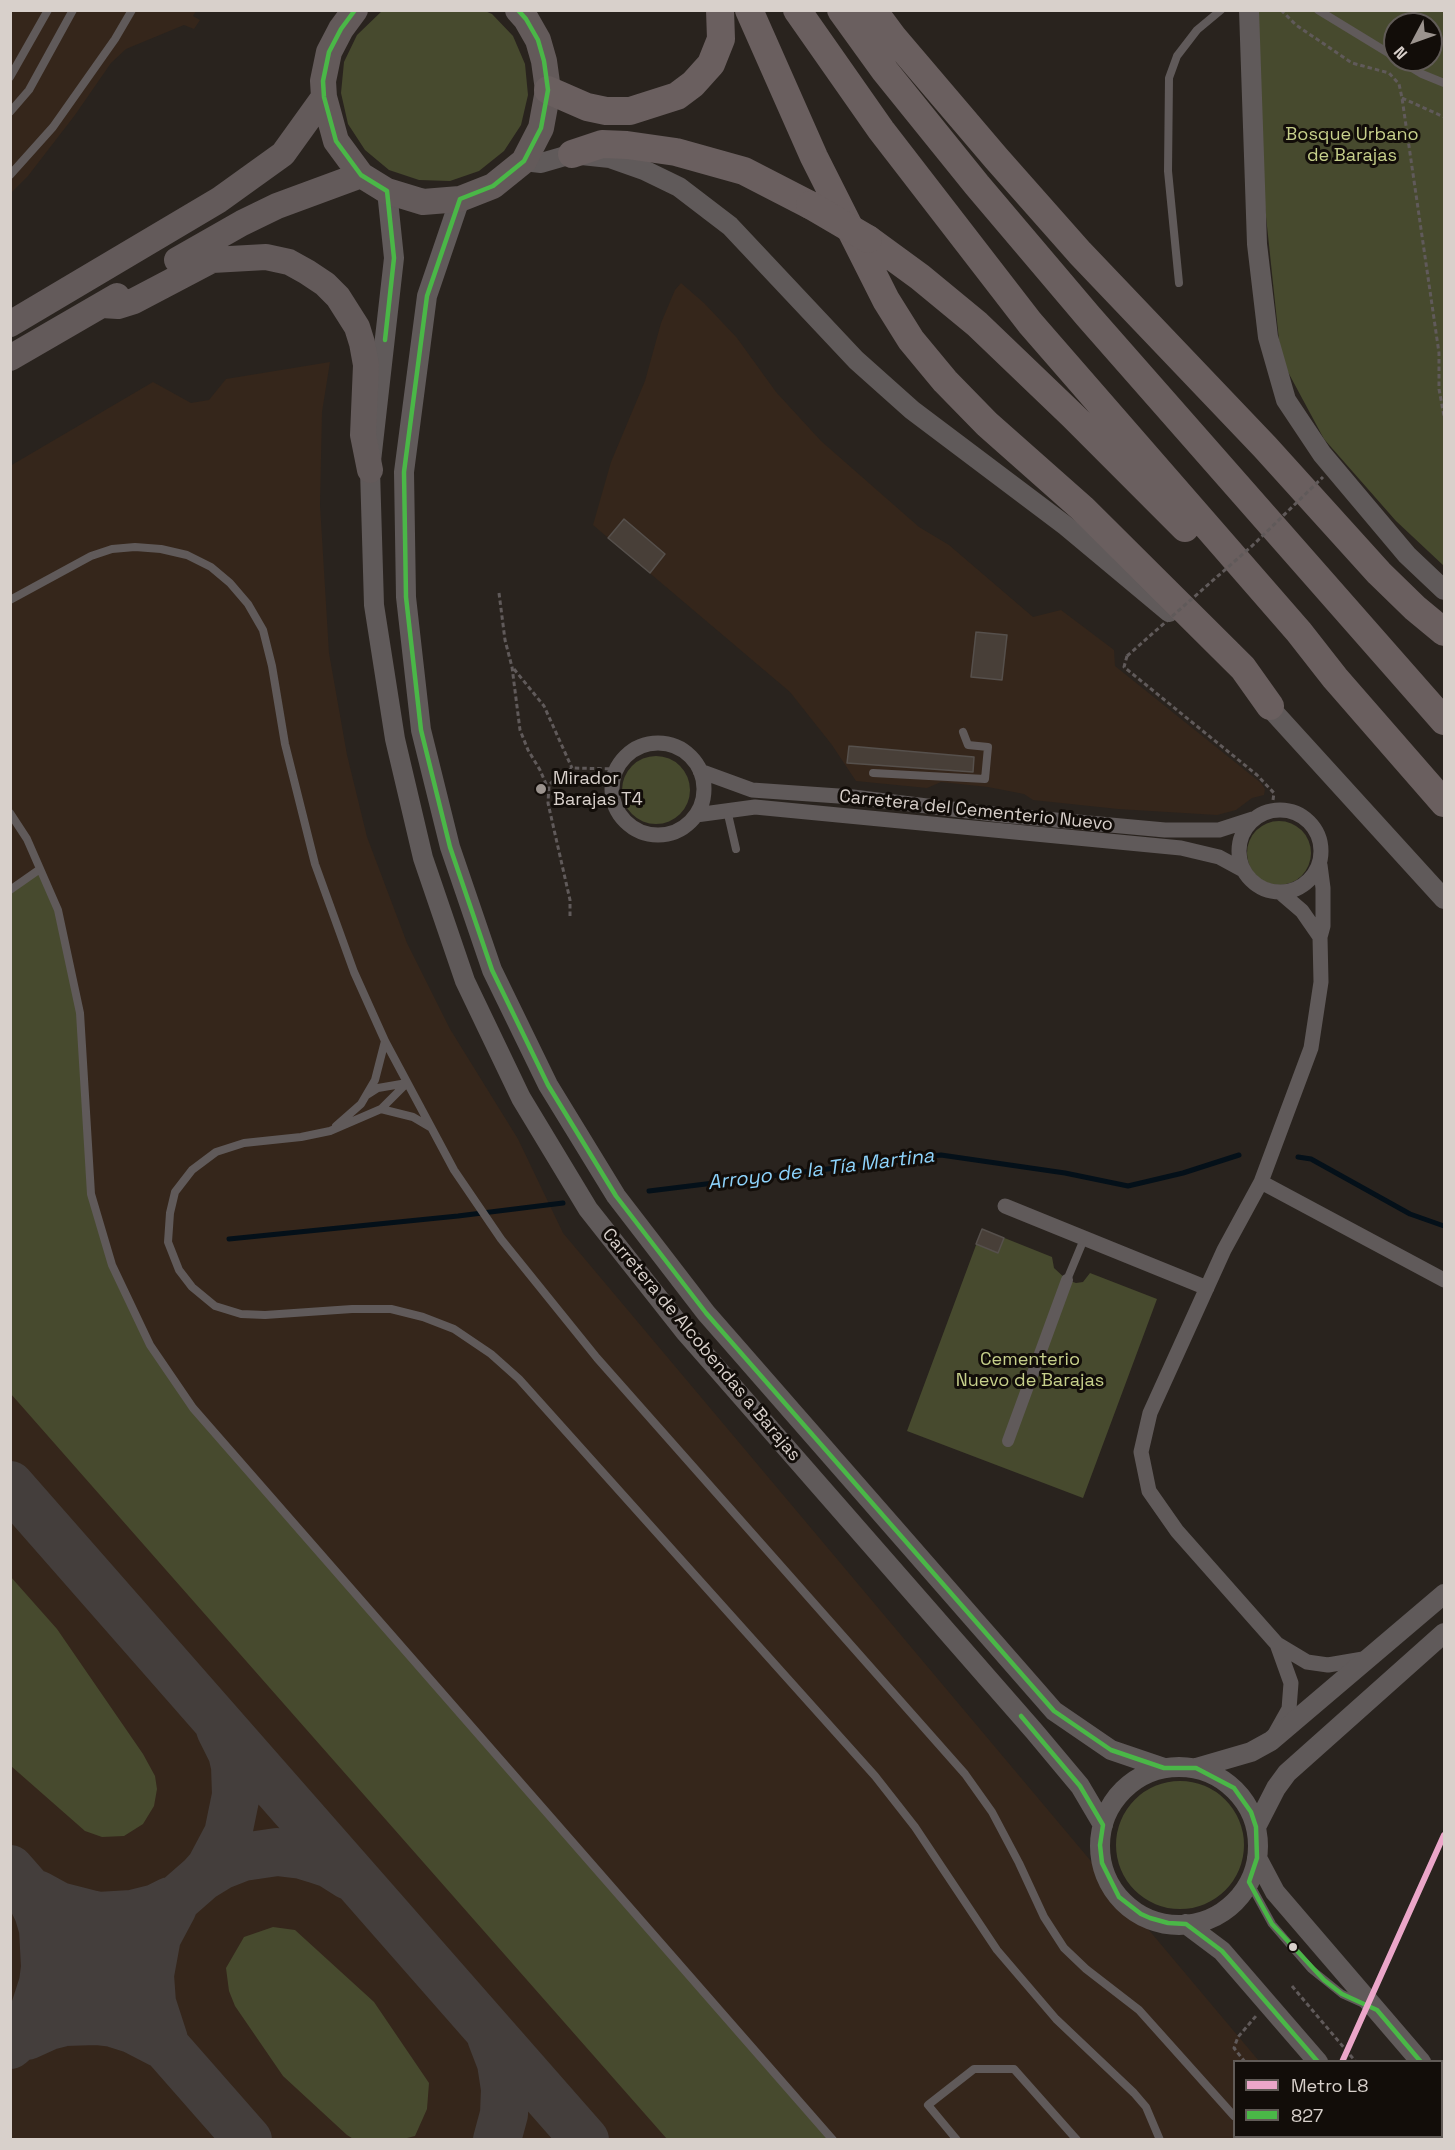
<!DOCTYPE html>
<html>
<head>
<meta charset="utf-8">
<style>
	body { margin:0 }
	#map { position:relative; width:1455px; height:2150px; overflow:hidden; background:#29231e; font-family:"Space Grotesk",sans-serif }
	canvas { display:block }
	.frame { position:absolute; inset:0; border:12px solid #d8d0cb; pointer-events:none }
	.legend { position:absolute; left:1233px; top:2060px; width:210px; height:78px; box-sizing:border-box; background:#120d09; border:2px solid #615b57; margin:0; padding:8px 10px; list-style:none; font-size:18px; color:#d8d0cb }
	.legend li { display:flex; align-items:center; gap:12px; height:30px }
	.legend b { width:30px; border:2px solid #615b57 }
	.north { position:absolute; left:1383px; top:12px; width:60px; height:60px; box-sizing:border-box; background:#120d09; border:2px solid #615b57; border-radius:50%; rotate:229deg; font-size:16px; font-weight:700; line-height:24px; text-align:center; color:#d8d0cb }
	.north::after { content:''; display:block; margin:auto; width:21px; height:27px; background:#9b938e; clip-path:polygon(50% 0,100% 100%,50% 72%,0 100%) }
</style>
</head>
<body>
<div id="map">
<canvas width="1455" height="2150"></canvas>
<div class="frame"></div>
<ul class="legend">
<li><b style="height:8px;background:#eba6c9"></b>Metro L8</li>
<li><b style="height:8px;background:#4ab747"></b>827</li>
</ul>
<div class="north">N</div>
</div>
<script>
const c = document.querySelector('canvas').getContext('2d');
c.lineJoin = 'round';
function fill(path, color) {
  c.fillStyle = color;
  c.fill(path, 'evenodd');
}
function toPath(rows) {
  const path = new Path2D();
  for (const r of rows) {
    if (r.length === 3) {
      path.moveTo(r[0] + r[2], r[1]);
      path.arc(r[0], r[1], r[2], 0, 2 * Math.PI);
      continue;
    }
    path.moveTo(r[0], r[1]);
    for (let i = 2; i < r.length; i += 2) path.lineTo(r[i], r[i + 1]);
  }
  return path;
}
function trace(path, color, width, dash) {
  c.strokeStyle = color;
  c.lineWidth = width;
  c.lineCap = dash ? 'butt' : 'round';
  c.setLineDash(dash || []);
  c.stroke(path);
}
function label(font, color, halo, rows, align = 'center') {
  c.font = font + ' "Space Grotesk",sans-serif';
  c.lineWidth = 6;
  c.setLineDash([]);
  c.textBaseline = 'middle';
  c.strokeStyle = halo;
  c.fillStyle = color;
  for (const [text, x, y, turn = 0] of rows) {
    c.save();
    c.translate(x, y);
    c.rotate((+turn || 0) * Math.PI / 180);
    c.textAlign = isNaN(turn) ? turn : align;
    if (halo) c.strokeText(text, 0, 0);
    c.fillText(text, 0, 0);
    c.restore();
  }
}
fill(toPath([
	[11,11,196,11,193,16,200,20,194,29,184,25,126,49,111,63,75,115,28,176,11,193],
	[681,283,704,303,737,338,776,392,821,441,919,527,949,545,1033,617,1061,610,1114,650,1115,666,1261,783,1265,789,1264,795,1252,798,1236,810,1217,815,1118,809,1033,800,1024,794,988,787,941,782,927,788,856,781,832,745,790,692,593,525,611,462,645,381,661,323,675,290],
	[330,362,322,412,320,505,329,653,347,755,367,837,407,943,450,1029,518,1139,563,1233,1259,2061,1234,2062,1234,2136,1322,2136,1325,2139,11,2139,10,466,153,382,191,403,209,400,226,379]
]), '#35261b');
fill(toPath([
	[383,10,485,11,492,14,513,36,525,64,528,95,521,125,504,151,479,171,450,181,419,180,389,170,365,150,348,124,341,93,344,62,357,35],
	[1250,11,1444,11,1444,566,1396,521,1324,439,1281,359,1259,150],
	[1395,24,1431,24,1431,60,1395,60],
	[656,790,34],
	[1279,853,32],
	[40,869,58,910,80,1013,91,1194,112,1265,150,1345,193,1408,833,2139,667,2139,11,1394,10,890],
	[982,1229,1052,1257,1054,1268,1067,1280,1076,1283,1083,1282,1090,1273,1157,1299,1083,1498,907,1431],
	[10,1576,57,1629,143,1754,155,1776,157,1789,154,1806,143,1824,124,1836,102,1837,85,1831,11,1766],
	[1180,1845,64],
	[273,1927,295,1930,374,2002,429,2083,427,2109,415,2136,403,2139,355,2140,347,2135,283,2076,235,2006,229,1991,226,1968,244,1937]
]), '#474a2e');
trace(toPath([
	[1298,1157,1311,1159,1410,1214,1444,1226],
	[649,1191,941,1155,1065,1173,1128,1186,1183,1173,1239,1155],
	[229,1239,458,1216,563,1203]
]), '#041019', 5);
trace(toPath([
	[10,1485,585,2140],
	[10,1869,248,2140],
	[202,1877,220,1866,243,1857,277,1852,302,1855,315,1859,330,1864,349,1876],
	[37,1894,59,1906,98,1916,132,1914,156,1908,170,1901],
	[21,2031,34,2011,43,1983,45,1967,43,1929,38,1912,30,1896],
	[27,2036,49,2026,65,2022,96,2021,113,2023,132,2029,161,2044],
	[491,2037,501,2063,505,2089,504,2114,497,2140],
	[164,2040,152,2003,150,1975,157,1937,173,1907],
	[10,2045,202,1877,210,1868,228,1834,236,1795,235,1766,232,1753,220,1729]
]), '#443e3c', 48);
const building = toPath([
	[624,519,665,554,650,573,608,538,624,519],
	[976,632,1007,635,1002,680,971,677,976,632],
	[849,746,974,757,973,772,847,763,849,746],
	[982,1229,1004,1238,998,1253,976,1244,982,1229]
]);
fill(building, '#483f38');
trace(building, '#56504c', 1.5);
trace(toPath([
	[1281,10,1296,25,1352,63,1389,73,1399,84,1402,98,1439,353,1439,389,1444,416],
	[1402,98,1444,117],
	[499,593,505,640,512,667,520,730,528,750,540,770,549,791],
	[1127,656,1124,667,1257,775,1274,793,1273,800],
	[514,669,544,706,572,768],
	[570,916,570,900,548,803,549,785,556,778,572,768,616,769],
	[1292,1986,1356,2062],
	[1245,2062,1234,2048,1238,2037,1256,2016],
	[1309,2136,1312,2140],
	[1424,2136,1427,2140]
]), '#605a5a', 3, [4.5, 3]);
trace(toPath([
	[1318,10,1395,57],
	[1399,60,1422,74,1444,83],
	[10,77,48,10],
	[10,112,29,90,73,10],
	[10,175,53,127,115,39,132,10],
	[1179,283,1168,171,1169,78,1177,56,1197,30,1221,10],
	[10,600,91,556,112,549,135,547,161,549,187,555,211,567,230,583,248,604,263,630,272,666,285,744,315,864,354,972,385,1041,454,1170,501,1239,597,1358,965,1774,992,1812,1019,1863,1044,1917,1064,1948,1086,1969,1139,2010,1234,2116],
	[873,773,985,779,988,747,968,745,963,732],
	[727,810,736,849],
	[10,813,27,839,58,910,80,1013,91,1194,112,1265,150,1345,193,1408,833,2140],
	[10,890,40,869],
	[407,1083,381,1109,330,1131,301,1137,244,1143,216,1152,192,1170,175,1192,170,1213,168,1242,179,1270,192,1287,215,1306,241,1314,265,1315,352,1309,391,1309,423,1317,454,1329,491,1354,519,1379,875,1776,915,1827,997,1950,1056,2019,1134,2093,1146,2107,1160,2140],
	[367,1095,378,1088,407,1083],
	[381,1109,413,1117,430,1127],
	[336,1126,361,1104,375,1080,385,1041],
	[1067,1280,1084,1239],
	[1249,1882,1272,1924,1311,1969,1342,1994,1362,2003],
	[1253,2136,1256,2140],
	[957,2140,928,2105,974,2069,1014,2069,1077,2140]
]), '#605a5a', 8);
trace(toPath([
	[1008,1441,1067,1280]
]), '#605a5a', 12);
trace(toPath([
	[658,789,46],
	[700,771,752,790,853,797,1001,815,1165,830,1219,830,1253,819],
	[1280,851,41],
	[696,815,755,807,1181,848,1219,857,1243,870],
	[1320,865,1323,888,1323,926,1320,937,1321,982,1311,1048,1261,1182,1224,1250,1150,1413,1141,1452,1149,1491,1177,1531,1277,1644,1307,1662,1328,1665,1369,1658],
	[1281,893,1302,911,1320,937],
	[1261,1182,1444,1280],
	[1005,1206,1207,1288],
	[1275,1734,1289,1709,1291,1683,1277,1644]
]), '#605a5a', 15);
trace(toPath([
	[1249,10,1257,244,1268,337,1286,400,1322,454,1407,555,1444,590],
	[524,161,541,163,572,154,610,158,644,170,679,187,730,226,856,360,912,410,1066,526,1169,612],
	[387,191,394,258,370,470,374,605,395,739,423,858,465,981,521,1098,588,1209,686,1333,1034,1731,1080,1786,1103,1825],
	[460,199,427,296,404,472,406,597,421,730,450,847,492,970,548,1085,616,1196,706,1313,1054,1711,1111,1750,1164,1768],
	[1261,698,1444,899],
	[1179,1846,79],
	[1196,1768,1251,1752,1271,1741,1444,1594],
	[1256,1827,1276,1788,1287,1773,1444,1633],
	[1257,1858,1275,1892,1421,2062],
	[1186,1924,1222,1951,1318,2062],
	[1442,2085,1444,2088],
	[1384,2136,1386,2140]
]), '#605a5a', 20);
trace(toPath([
	[355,10,341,29,329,52,323,81,324,97,336,141,361,175,387,191,423,202,460,199,493,186,524,161,541,128,548,90,544,61,538,40,526,19,518,10],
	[177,260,242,223,277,206,361,175],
	[102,305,118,306,134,301,212,260,266,257,289,262,307,272,325,284,338,297,357,327,362,343,366,365,363,435,370,470],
	[10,324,219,200,283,154,324,97],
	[10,358,117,296]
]), '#635a5a', 26);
trace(toPath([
	[749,10,814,157,886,300,911,340,945,381,987,424,1083,509,1243,668,1270,706],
	[797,10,881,130,1030,323,1299,632,1335,678,1444,803],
	[841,10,885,71,977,185,1088,316,1444,721],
	[873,10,893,37,996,158,1080,253,1265,447,1379,573,1415,608,1444,632],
	[548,90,587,107,606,111,630,111,677,96,693,84,711,64,721,39,720,10],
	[572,154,602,144,627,145,676,152,744,171,810,205],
	[868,239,920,277,977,324,1073,416,1185,528]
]), '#6a5f5f', 28);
trace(toPath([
	[1127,656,1252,546,1323,477]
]), '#605a5a', 3, [4.5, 3]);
trace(toPath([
	[810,205,868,239]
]), '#6a5f5f', 28);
trace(toPath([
	[355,10,341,29,329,52,323,81,324,97,336,141,361,175,387,191,394,258,385,340],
	[518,10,526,19,538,40,544,61,548,90,541,128,524,161,493,186,460,199,427,296,404,472,406,597,421,730,450,847,492,970,548,1085,616,1196,706,1313,1054,1711,1111,1750,1164,1768,1196,1768,1234,1788,1251,1812,1256,1827,1257,1858,1249,1882,1272,1924,1324,1980,1342,1994,1377,2010,1421,2062],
	[1021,1716,1080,1786,1103,1825,1100,1845,1102,1863,1119,1897,1141,1914,1150,1918,1168,1923,1186,1924,1222,1951,1318,2062]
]), '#4ab747', 4.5);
trace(toPath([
	[1342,2062,1444,1835]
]), '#eba6c9', 6);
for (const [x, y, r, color] of [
	[541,789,6,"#9b938e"],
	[1293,1947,5,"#d8d0cb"]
]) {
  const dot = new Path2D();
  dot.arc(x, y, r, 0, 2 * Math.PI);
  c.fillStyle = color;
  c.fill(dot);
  trace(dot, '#120d09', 2);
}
label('18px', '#c7d08b', '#120d09', [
	["Bosque Urbano",1352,135],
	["de Barajas",1352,156],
	["Cementerio",1030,1360],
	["Nuevo de Barajas",1030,1381]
]);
label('18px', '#d8d0cb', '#120d09', [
	["Mirador",553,779],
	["Barajas T4",553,800]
], 'left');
label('18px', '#d8d0cb', '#120d09', [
	["Carretera del Cementerio Nuevo",976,811,6],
	["Carretera de Alcobendas a Barajas",701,1345,50]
]);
label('italic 20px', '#8dd3fc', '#120d09', [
	["Arroyo de la Tía Martina",821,1170,-7]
]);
</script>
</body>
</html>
